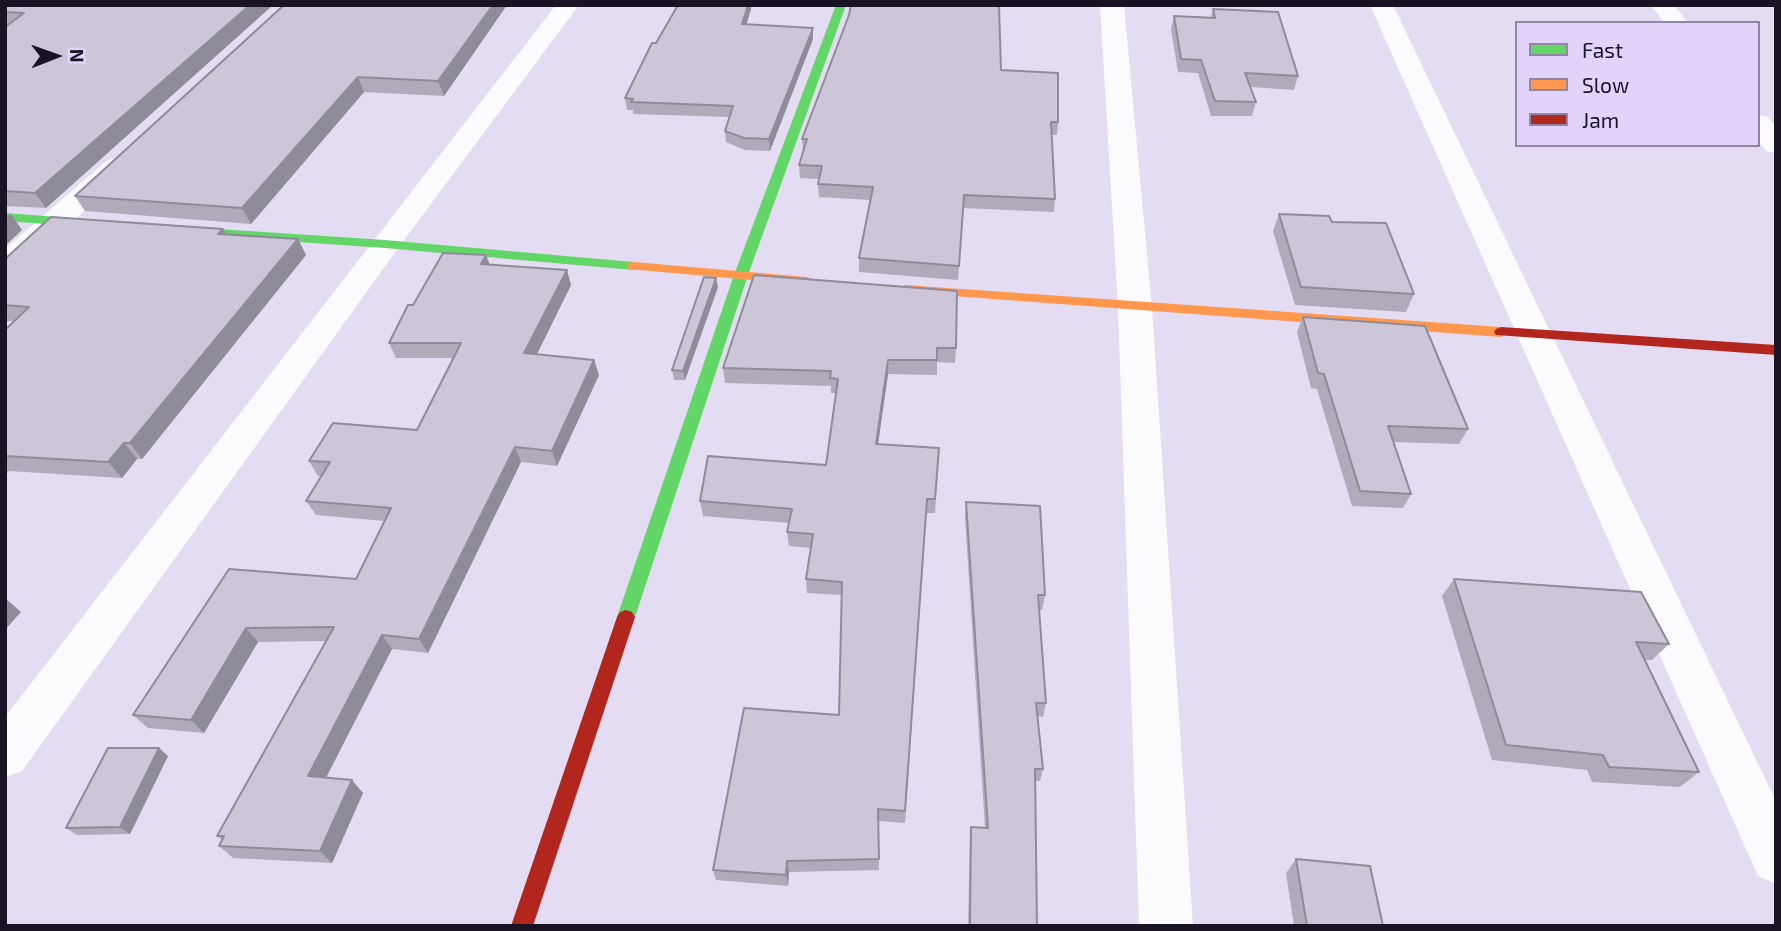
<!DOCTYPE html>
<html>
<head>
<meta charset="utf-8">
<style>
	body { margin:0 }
	#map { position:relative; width:1781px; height:931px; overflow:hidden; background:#e4dcf2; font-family:"Exo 2",sans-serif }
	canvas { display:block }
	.frame { position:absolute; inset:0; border:7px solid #1a1324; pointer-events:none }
	.legend { position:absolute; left:1515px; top:21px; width:245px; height:126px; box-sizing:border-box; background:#e2d3fb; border:2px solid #9286a5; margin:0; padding:9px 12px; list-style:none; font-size:21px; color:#1a1324 }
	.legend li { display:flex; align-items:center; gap:14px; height:35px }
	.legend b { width:35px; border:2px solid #9286a5 }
	.north { position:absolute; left:21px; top:21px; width:70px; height:70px; -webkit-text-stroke:5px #e2d3fb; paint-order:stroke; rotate:89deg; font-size:19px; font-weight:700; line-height:28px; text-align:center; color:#1a1324 }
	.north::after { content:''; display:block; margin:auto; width:24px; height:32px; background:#1a1324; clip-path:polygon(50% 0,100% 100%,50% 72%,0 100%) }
</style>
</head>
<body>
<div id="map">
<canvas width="1781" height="931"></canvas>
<div class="frame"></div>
<ul class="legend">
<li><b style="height:9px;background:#63d668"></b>Fast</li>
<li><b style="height:9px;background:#ff974d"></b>Slow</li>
<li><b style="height:9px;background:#b3261e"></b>Jam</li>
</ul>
<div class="north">N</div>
</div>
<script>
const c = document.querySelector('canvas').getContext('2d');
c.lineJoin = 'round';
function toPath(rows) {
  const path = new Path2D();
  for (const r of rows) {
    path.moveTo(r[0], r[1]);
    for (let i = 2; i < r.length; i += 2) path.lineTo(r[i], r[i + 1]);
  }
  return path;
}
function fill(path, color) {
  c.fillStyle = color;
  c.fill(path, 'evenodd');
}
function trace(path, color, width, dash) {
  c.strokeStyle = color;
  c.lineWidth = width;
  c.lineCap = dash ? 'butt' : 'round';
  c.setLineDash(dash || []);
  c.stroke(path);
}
fill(toPath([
	[556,5,579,5,396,251,22,771,5,777,5,717,556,5],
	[1100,5,1124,5,1152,308,1193,926,1139,926,1118,308,1100,5],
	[1370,5,1393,5,1776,801,1776,884,1758,876,1370,5],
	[1651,5,1674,5,1688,23,1664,23,1651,5],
	[1758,115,1768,117,1776,127,1776,153,1766,151,1758,141,1758,115],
	[116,158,126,161,130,167,126,173,16,273,5,276,5,249,106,161,116,158]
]), '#fbfafd');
fill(toPath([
	[836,5,846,5,748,275,635,617,632,622,626,624,620,622,617,617,734,275,836,5],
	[5,213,98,220,104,224,98,228,5,221,5,213],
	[172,226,385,240,633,262,640,266,633,270,385,248,168,233,168,227,172,226]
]), '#63d668');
fill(toPath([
	[633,262,807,277,814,281,807,285,628,269,628,263,633,262],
	[905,285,1501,327,1508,332,1501,337,900,292,898,289,905,285]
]), '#ff974d');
fill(toPath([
	[1501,327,1776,345,1776,355,1496,335,1494,332,1496,329,1501,327],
	[626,610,632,612,635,617,533,926,511,926,617,617,620,612,626,610]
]), '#b3261e');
fill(toPath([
	[8,5,273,5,46,208,5,206,5,8],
	[284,5,507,5,444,96,364,92,251,224,85,211,75,196],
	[748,5,751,5,751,9,746,25,813,39,770,151,745,150,726,142,725,131,729,117,633,114,633,110,627,110,625,98,656,43],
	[1213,9,1298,76,1294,90,1251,87,1256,102,1252,116,1211,116,1198,73,1178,72,1171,29,1174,16,1211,17],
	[1001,70,1058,122,1057,135,1052,135,1055,199,1054,212,963,208,958,280,859,272,859,258,870,200,819,197,818,184,819,179,800,178,799,165,803,152,802,139],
	[1279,214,1332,222,1414,294,1406,312,1295,305,1273,231],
	[226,235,298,239,306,255,142,459,137,459,122,478,9,471,5,475,5,330,14,321,5,321,5,259],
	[490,265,571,285,537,354,594,360,599,375,557,466,521,462,428,653,392,649,326,778,363,793,332,863,233,858,219,846,222,840,217,836,326,641,258,642,204,733,148,728,133,715,229,569,356,579,385,521,316,515,306,501,322,476,318,476,309,461,417,430,453,358,396,358,389,343,413,305],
	[754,275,956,348,955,363,937,362,937,375,888,374,878,444,939,448,935,513,926,513,905,823,879,821,879,870,789,872,788,886,716,880,713,870,839,715,842,595,807,593,806,579,811,548,789,546,787,532,789,523,703,516,700,501,826,465,836,393,831,393,831,386,725,383,723,368],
	[718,287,685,380,674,380,672,370],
	[1303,317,1468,429,1459,444,1393,442,1411,494,1403,508,1352,506,1317,389,1311,388,1297,332],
	[966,502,1045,595,1042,610,1039,609,1046,703,1043,717,1038,716,1043,769,1040,781,1035,781,1037,926,968,926,970,839,971,827,985,828,965,517],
	[1454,579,1669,644,1652,660,1645,660,1699,772,1680,787,1592,782,1587,770,1492,760,1442,596],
	[168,756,130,834,77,835,66,828],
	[1296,859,1383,926,1294,926,1286,873]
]), '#b0aabb');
fill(toPath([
	[250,5,273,5,46,208,35,193],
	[493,5,507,5,444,96,438,81],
	[748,5,751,5,751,9,743,35,742,24],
	[813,28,813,39,770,151,769,139],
	[358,77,364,92,251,224,242,208],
	[11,214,22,230,5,246,5,219],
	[223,229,232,245,218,234],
	[298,239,306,255,142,459,130,443],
	[486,255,492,270,481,264],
	[567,270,571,285,530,368,524,353],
	[716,278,718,287,685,380,683,371],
	[594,360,599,375,557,466,552,451],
	[888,360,888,374,876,458,876,444],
	[124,443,137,459,122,478,108,462],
	[515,447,521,462,428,653,419,639],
	[5,598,21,612,5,630],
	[246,628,258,642,204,733,191,720],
	[382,635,392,649,320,789,308,776],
	[159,748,168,756,130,834,120,827],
	[352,780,363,793,332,863,320,851],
	[787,861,789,872,788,886,786,875]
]), '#908b98');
const building = toPath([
	[8,5,250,5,35,193,5,191,5,27,24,13,5,12,5,8,8,5],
	[284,5,493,5,438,81,358,77,242,208,75,196,284,5],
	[678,5,748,5,742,24,813,28,769,139,744,138,725,131,733,106,631,102,633,99,625,98,652,43,656,43,678,5],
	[851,5,999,5,1001,70,1058,73,1058,122,1051,122,1055,199,964,195,959,266,859,258,873,187,818,184,822,166,799,165,807,139,802,139,849,15,851,5],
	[1213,9,1278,12,1298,76,1245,73,1256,102,1215,101,1201,60,1181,59,1174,16,1215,18,1213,9],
	[1279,214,1329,216,1332,222,1386,223,1414,294,1301,287,1279,214],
	[51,217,223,229,218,234,298,239,130,443,124,443,108,462,5,456,5,330,29,307,5,305,5,259,51,217],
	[443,253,486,255,481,264,567,270,524,353,594,360,552,451,515,447,419,639,382,635,308,776,352,780,320,851,219,846,224,836,217,836,334,627,246,628,191,720,133,715,229,569,356,579,391,508,306,501,330,462,309,461,333,423,417,430,461,343,389,343,408,305,413,305,443,253],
	[754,275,957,291,956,348,937,348,937,360,888,360,876,444,939,448,935,499,927,499,905,811,878,809,879,859,787,861,786,875,713,870,744,708,839,715,842,582,806,579,813,534,787,532,792,509,700,501,708,456,826,465,838,379,830,378,831,371,723,368,754,275],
	[704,277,716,278,683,371,672,370,704,277],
	[1303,317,1425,326,1468,429,1388,426,1411,494,1360,491,1324,374,1318,373,1303,317],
	[966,502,1040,506,1045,595,1038,595,1046,703,1036,703,1043,769,1035,769,1037,926,970,926,971,827,988,828,966,502],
	[1454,579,1641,592,1669,644,1636,642,1699,772,1609,767,1603,755,1506,745,1454,579],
	[108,748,159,748,120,827,66,828,108,748],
	[1296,859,1370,866,1383,926,1307,926,1296,859]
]);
fill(building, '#cdc6d9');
trace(building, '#908b98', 2);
</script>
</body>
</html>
